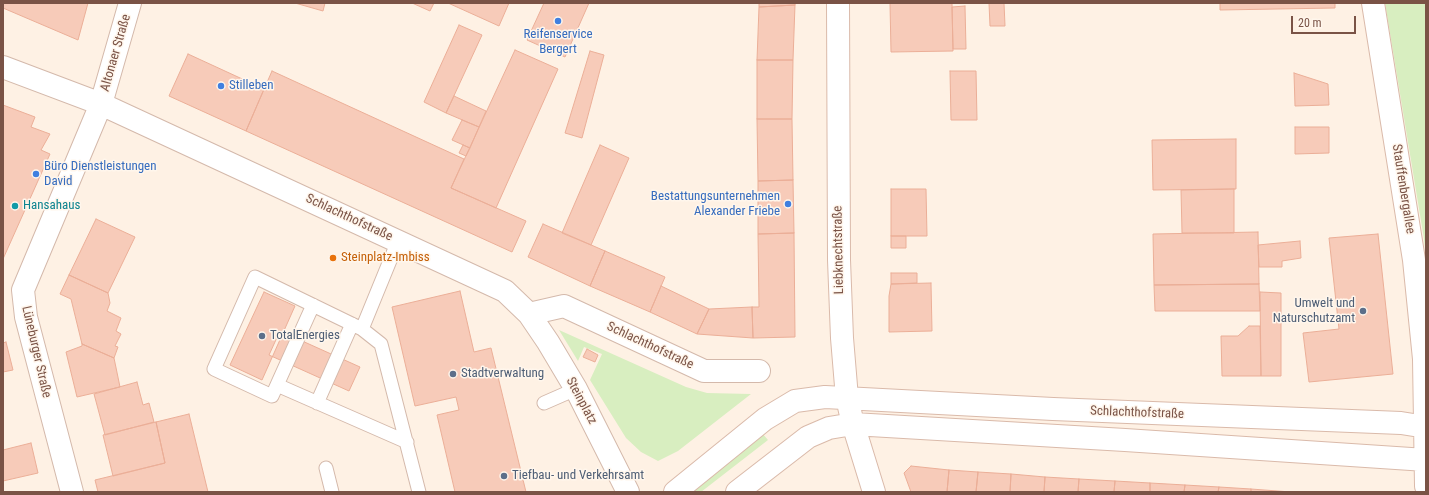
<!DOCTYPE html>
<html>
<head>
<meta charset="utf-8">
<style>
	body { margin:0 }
	#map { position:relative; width:1429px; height:495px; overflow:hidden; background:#fef1e4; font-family:"Roboto Condensed",sans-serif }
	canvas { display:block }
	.frame { position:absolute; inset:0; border:4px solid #7a5346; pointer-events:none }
	.scale { position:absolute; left:1291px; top:16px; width:65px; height:18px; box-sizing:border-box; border:2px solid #7a5346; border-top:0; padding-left:5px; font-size:12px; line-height:14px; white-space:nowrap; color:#7a5346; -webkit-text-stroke:3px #fff6ec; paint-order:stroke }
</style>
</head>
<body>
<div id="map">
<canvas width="1429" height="495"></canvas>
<div class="frame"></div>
<div class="scale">20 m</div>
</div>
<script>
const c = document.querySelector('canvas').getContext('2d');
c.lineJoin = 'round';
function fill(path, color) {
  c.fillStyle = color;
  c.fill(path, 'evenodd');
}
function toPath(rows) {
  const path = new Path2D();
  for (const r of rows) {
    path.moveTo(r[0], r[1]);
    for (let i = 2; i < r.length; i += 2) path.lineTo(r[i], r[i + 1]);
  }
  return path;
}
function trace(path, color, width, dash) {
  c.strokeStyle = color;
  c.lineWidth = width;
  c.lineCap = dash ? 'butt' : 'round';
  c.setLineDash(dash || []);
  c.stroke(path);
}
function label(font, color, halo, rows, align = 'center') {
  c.font = font + ' "Roboto Condensed",sans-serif';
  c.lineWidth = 3;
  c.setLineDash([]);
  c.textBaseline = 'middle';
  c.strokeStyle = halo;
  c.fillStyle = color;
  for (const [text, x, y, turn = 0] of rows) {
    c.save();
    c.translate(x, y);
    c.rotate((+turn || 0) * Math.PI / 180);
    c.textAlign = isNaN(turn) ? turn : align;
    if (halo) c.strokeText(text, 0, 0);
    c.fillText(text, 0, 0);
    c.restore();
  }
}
fill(toPath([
	[1385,3,1426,3,1426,257,1424,239],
	[559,330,686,387,707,393,751,394,678,451,658,461,641,452,626,438,590,380,602,354,584,347,578,361],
	[762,433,768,440,701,492,688,492]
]), '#d8eec0');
const building = toPath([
	[3,3,88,3,78,40,3,8,3,3],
	[295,3,325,3,323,11,295,3],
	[412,3,434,3,430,11,412,3],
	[448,3,509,3,499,26,448,3],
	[544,3,589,3,565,57,527,40,544,3],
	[759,3,795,3,795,5,759,7,759,3],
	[890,3,952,3,953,51,891,52,890,3],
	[989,3,1004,3,1005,26,990,26,989,3],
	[1220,3,1335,3,1335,8,1220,10,1220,3],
	[795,5,793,60,757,60,759,7,795,5],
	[965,6,966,49,953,49,952,7,965,6],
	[459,25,482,35,446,113,424,102,459,25],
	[515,50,558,69,496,208,451,188,515,50],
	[590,51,604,55,582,138,565,133,590,51],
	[188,54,264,89,246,131,169,96,188,54],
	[757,60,793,60,792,119,757,119,757,60],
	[272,71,464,159,451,188,526,221,512,252,246,131,272,71],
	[950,71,976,71,977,120,951,120,950,71],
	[1294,73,1328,84,1329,105,1295,106,1294,73],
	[454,96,486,111,479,127,446,113,454,96],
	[3,105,35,117,31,127,50,134,41,150,50,154,3,259,3,105],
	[757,119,792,119,793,180,758,181,757,119],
	[462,120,479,127,470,148,452,140,462,120],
	[1295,127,1329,127,1329,153,1295,154,1295,127],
	[1236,139,1236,189,1153,190,1152,140,1236,139],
	[463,145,470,148,466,156,459,153,463,145],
	[600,145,629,158,591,245,562,233,600,145],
	[793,180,794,233,758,234,758,181,793,180],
	[891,189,926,189,927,236,891,236,891,189],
	[1234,189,1234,233,1182,233,1181,190,1234,189],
	[96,219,135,237,108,293,69,275,96,219],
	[543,224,605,251,590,286,528,257,543,224],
	[1258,232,1259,284,1154,285,1153,234,1258,232],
	[794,233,795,337,753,338,752,307,759,307,758,234,794,233],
	[1378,234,1393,374,1309,382,1303,333,1339,329,1329,238,1378,234],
	[891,236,906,236,906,248,891,248,891,236],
	[1300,241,1301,258,1282,261,1282,267,1259,267,1258,245,1300,241],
	[605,251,665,277,650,312,590,286,605,251],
	[891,273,917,273,917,283,891,284,891,273],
	[69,275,108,293,110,303,107,311,121,318,116,331,121,334,115,346,118,347,114,358,82,344,71,299,60,294,69,275],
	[931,283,932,331,889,332,889,296,891,284,931,283],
	[1259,284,1260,311,1155,311,1154,285,1259,284],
	[661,286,709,309,697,334,650,312,661,286],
	[460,291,474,352,491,348,526,492,455,492,437,415,459,410,456,397,415,406,392,307,460,291],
	[264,292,295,306,262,380,230,365,264,292],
	[1260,292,1281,293,1281,376,1261,376,1260,292],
	[752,307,753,338,697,334,709,309,752,307],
	[1249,326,1260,326,1261,376,1222,376,1221,336,1238,336,1249,326],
	[280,331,360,367,349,391,269,355,280,331],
	[6,342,13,370,3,372,3,343,6,342],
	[82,344,114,358,120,387,77,397,66,352,82,346,82,344],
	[587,349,598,355,595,362,583,357,587,349],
	[137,382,143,405,149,403,154,422,105,435,94,394,137,382],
	[189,414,208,492,98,492,95,480,165,463,156,422,189,414],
	[156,422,165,463,113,476,103,435,156,422],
	[31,443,38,473,3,481,3,450,31,443],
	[911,466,949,470,947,492,911,492,904,473,911,466],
	[949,470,978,472,976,492,947,492,949,470],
	[978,472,1011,474,1010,492,976,492,978,472],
	[1011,474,1045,477,1044,492,1010,492,1011,474],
	[1045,477,1079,479,1078,492,1044,492,1045,477],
	[1079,479,1115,481,1114,492,1078,492,1079,479],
	[1115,481,1150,483,1150,492,1114,492,1115,481],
	[1150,483,1185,485,1184,492,1150,492,1150,483],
	[1185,485,1219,487,1218,492,1184,492,1185,485],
	[1219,487,1251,489,1251,492,1218,492,1219,487],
	[1251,489,1291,492,1251,492,1251,489]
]);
fill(building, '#f7cbb9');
trace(building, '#ebae97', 1);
const lane = toPath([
	[398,241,362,329,381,344,419,492],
	[362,329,255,277,214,369,272,396,277,385,407,442],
	[277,385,313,305],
	[317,403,352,324],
	[544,403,576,389],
	[326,468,332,492]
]);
const street = toPath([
	[3,67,101,104,505,291,529,314,548,342,576,389,628,492],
	[529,314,564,306,704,371,759,371],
	[72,492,26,317,23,290,101,104,130,3]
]);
const secondary = toPath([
	[838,3,839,260,842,338,847,398,853,424,874,492],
	[1373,3,1414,260,1424,359,1426,486],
	[675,492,765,419,795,401,825,397,1053,409,1401,423,1426,427],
	[737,492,808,437,829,428,853,424,1125,440,1426,460]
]);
trace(lane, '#d4b9ab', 15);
trace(street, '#d4b9ab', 24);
trace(secondary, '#dabaaa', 24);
trace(lane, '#fff', 13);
trace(street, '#fff', 22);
trace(secondary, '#fff', 22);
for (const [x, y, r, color] of [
	[558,21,4,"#3f7fe0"],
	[221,86,4,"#3f7fe0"],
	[36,174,4,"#3f7fe0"],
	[788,204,4,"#3f7fe0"],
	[15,206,4,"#0f9aa8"],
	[333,258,4,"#e8710a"],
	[1363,311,4,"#5c6f8a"],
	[262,336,4,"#5c6f8a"],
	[453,374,4,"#5c6f8a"],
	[504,476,4,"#5c6f8a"]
]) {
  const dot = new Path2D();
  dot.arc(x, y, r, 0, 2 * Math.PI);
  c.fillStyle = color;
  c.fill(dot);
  trace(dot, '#fff6ec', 1.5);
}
label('13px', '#366cbe', '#fff6ec', [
	["Reifenservice",558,35,"center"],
	["Bergert",558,50,"center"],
	["Stilleben",229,86],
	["Büro Dienstleistungen",44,167],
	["David",44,182],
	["Bestattungsunternehmen",780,197,"right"],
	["Alexander Friebe",780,212,"right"]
], 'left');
label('13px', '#7a5346', '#fff6ec', [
	["Altonaer Straße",116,53,-74],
	["Stauffenbergallee",1403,189,81],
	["Schlachthofstraße",349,218,25],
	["Liebknechtstraße",839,250,-91],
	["Schlachthofstraße",650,346,25],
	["Lüneburger Straße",36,352,77],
	["Steinplatz",581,401,62],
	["Schlachthofstraße",1137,413,2]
]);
label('13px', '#0d838f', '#fff6ec', [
	["Hansahaus",23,206]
], 'left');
label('13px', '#c56008', '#fff6ec', [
	["Steinplatz-Imbiss",341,258]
], 'left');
label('13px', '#4e5e75', '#fff6ec', [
	["Umwelt und",1355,304,"right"],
	["Naturschutzamt",1355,319,"right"],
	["TotalEnergies",270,336],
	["Stadtverwaltung",461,374],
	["Tiefbau- und Verkehrsamt",512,476]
], 'left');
</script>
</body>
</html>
